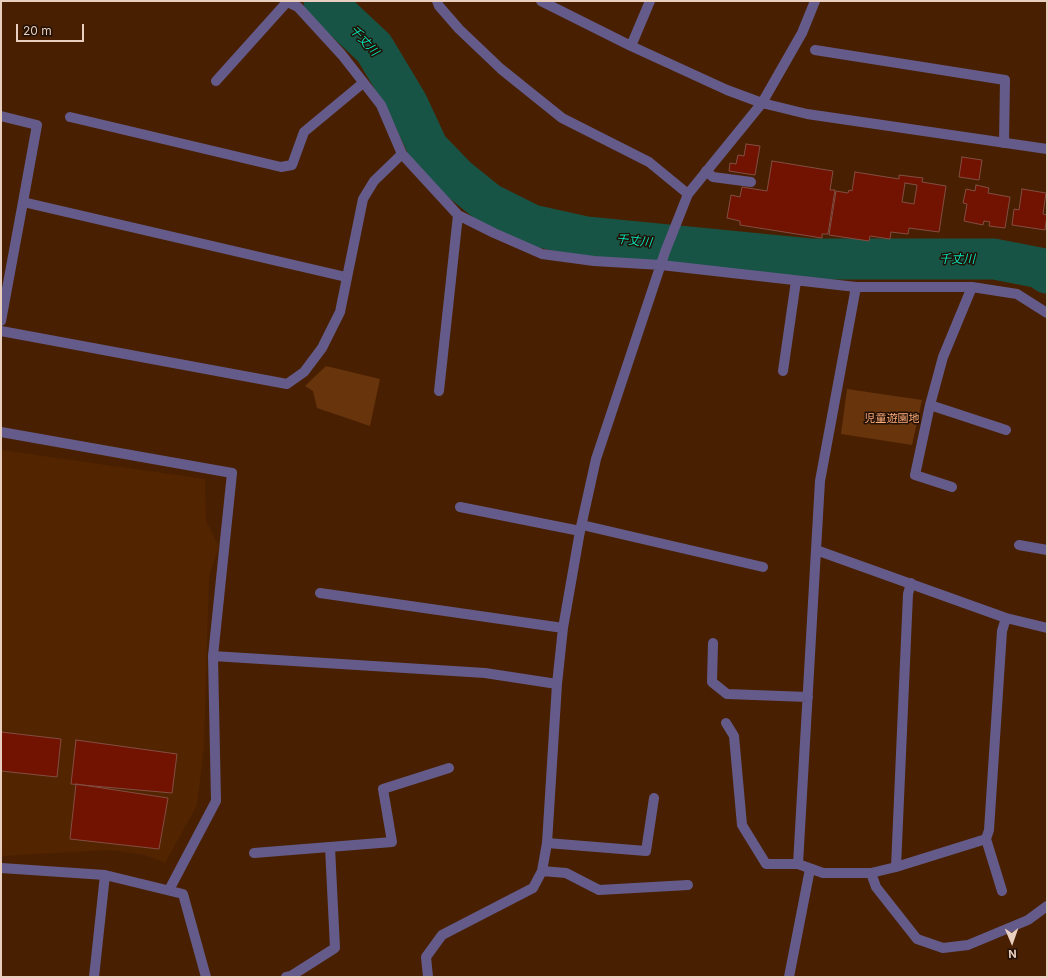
<!DOCTYPE html>
<html>
<head>
<meta charset="utf-8">
<style>
	body { margin:0 }
	#map { position:relative; width:1048px; height:978px; overflow:hidden; background:#482001; font-family:Inter,sans-serif }
	canvas { display:block }
	.frame { position:absolute; inset:0; border:2px solid #e9cfbf; pointer-events:none }
	.north { position:absolute; left:992px; top:922px; width:40px; height:40px; -webkit-text-stroke:3px #221005; paint-order:stroke; rotate:178deg; font-size:11px; font-weight:700; line-height:16px; text-align:center; color:#e9cfbf }
	.north::after { content:''; display:block; margin:auto; width:14px; height:18px; background:#e9cfbf; clip-path:polygon(50% 0,100% 100%,50% 72%,0 100%) }
	.scale { position:absolute; left:16px; top:24px; width:68px; height:18px; box-sizing:border-box; border:2px solid #e9cfbf; border-top:0; padding-left:5px; font-size:12px; line-height:14px; white-space:nowrap; color:#e9cfbf; -webkit-text-stroke:3px #221005; paint-order:stroke }
</style>
</head>
<body>
<div id="map">
<canvas width="1048" height="978"></canvas>
<div class="frame"></div>
<div class="north">N</div>
<div class="scale">20 m</div>
</div>
<script>
const c = document.querySelector('canvas').getContext('2d');
c.lineJoin = 'round';
function fill(path, color) {
  c.fillStyle = color;
  c.fill(path, 'evenodd');
}
function toPath(rows) {
  const path = new Path2D();
  for (const r of rows) {
    path.moveTo(r[0], r[1]);
    for (let i = 2; i < r.length; i += 2) path.lineTo(r[i], r[i + 1]);
  }
  return path;
}
function trace(path, color, width, dash) {
  c.strokeStyle = color;
  c.lineWidth = width;
  c.lineCap = dash ? 'butt' : 'round';
  c.setLineDash(dash || []);
  c.stroke(path);
}
function label(font, color, halo, rows, align = 'center') {
  c.font = font + ' Inter,"Noto Sans JP",sans-serif';
  c.lineWidth = 3;
  c.setLineDash([]);
  c.textBaseline = 'middle';
  c.strokeStyle = halo;
  c.fillStyle = color;
  for (const [text, x, y, turn = 0] of rows) {
    c.save();
    c.translate(x, y);
    c.rotate((+turn || 0) * Math.PI / 180);
    c.textAlign = isNaN(turn) ? turn : align;
    if (halo) c.strokeText(text, 0, 0);
    c.fillText(text, 0, 0);
    c.restore();
  }
}
fill(toPath([
	[1,450,205,479,206,521,219,547,209,576,204,746,197,805,165,863,145,855,110,850,1,856]
]), '#532400');
fill(toPath([
	[326,366,380,379,370,426,317,408,313,391,305,386],
	[847,389,922,400,912,445,841,434]
]), '#68340c');
trace(toPath([
	[324,1,374,48,407,103,428,148,457,178,488,203,532,225,586,237,810,259,994,259,1040,268,1047,273]
]), '#185445', 41);
const building = toPath([
	[746,144,760,146,755,175,729,171,730,163,736,164,738,155,744,156,746,144],
	[962,157,982,160,979,180,959,177,962,157],
	[772,161,833,171,830,190,835,190,828,234,822,234,822,238,740,225,740,221,727,218,731,195,740,197,742,187,767,191,772,161],
	[855,172,899,179,899,175,923,178,922,182,946,186,939,232,909,228,908,234,891,232,890,239,870,236,869,241,829,235,836,191,848,193,849,190,852,191,855,172],
	[905,183,917,185,914,204,902,202,905,183],
	[976,185,989,188,988,193,1010,197,1005,228,989,226,990,222,984,221,983,225,964,221,967,204,963,203,966,189,975,191,976,185],
	[1022,189,1046,193,1043,214,1047,215,1045,230,1012,225,1014,209,1019,210,1022,189],
	[1,732,61,739,57,777,1,771,1,732],
	[76,740,177,754,172,793,71,784,76,740],
	[76,784,168,798,159,849,70,839,76,784]
]);
fill(building, '#721201');
trace(building, '#824e43', 1);
trace(toPath([
	[815,50,1005,80,1004,143],
	[706,171,713,177,751,182],
	[460,507,580,531],
	[547,843,646,851,654,798],
	[254,853,392,842,383,789,449,768],
	[789,977,810,869]
]), '#655b8a', 10);
trace(toPath([
	[285,1,298,7,342,55,381,105,402,154,458,215,494,233,542,254,594,261,661,265,856,287,972,287,1017,294,1047,313],
	[437,1,439,6,459,29,501,69,562,118,649,162,688,194],
	[541,1,631,46,727,90,762,103,807,114,1047,149],
	[631,46,650,1],
	[216,81,287,2],
	[1,116,37,125,23,202],
	[70,117,281,167,292,165,304,132,363,83],
	[856,287,820,481,816,550,1006,618,1047,628],
	[1,321,23,202,346,277],
	[1,331,287,384,304,372,322,348,340,312,363,199,374,181,402,154],
	[783,371,796,281],
	[439,391,458,215],
	[930,405,1006,430],
	[1,432,232,473,213,656,216,801,169,890],
	[952,487,915,475,930,405,943,357,972,287],
	[582,525,763,567],
	[1019,545,1047,550],
	[816,550,798,864,823,873,871,873],
	[911,583,908,594,896,867,986,839,989,830,1002,631,1006,618],
	[320,593,563,628],
	[713,643,712,682,727,694,808,697],
	[213,656,485,673,557,684],
	[726,723,734,736,742,825,766,864,798,864],
	[986,839,1002,891],
	[896,867,871,873,876,887,917,939,943,948,968,945,1028,920,1047,906],
	[1,868,105,875,183,894,206,977],
	[542,871,566,873,599,890,688,885],
	[94,977,105,875],
	[286,977,291,976,335,948,330,847],
	[428,977,426,957,442,935,533,888,542,871,547,843,557,684,563,628,580,531,596,459,665,252,688,194,762,103,802,33,815,1]
]), '#655b8a', 10);
label('11px', '#ffad7a', '#221005', [
	["児童遊園地",892,419]
]);
label('italic 12px', '#03e1b7', '#221005', [
	["千丈川",364,41,47],
	["千丈川",634,241,6],
	["千丈川",957,259]
]);
</script>
</body>
</html>
